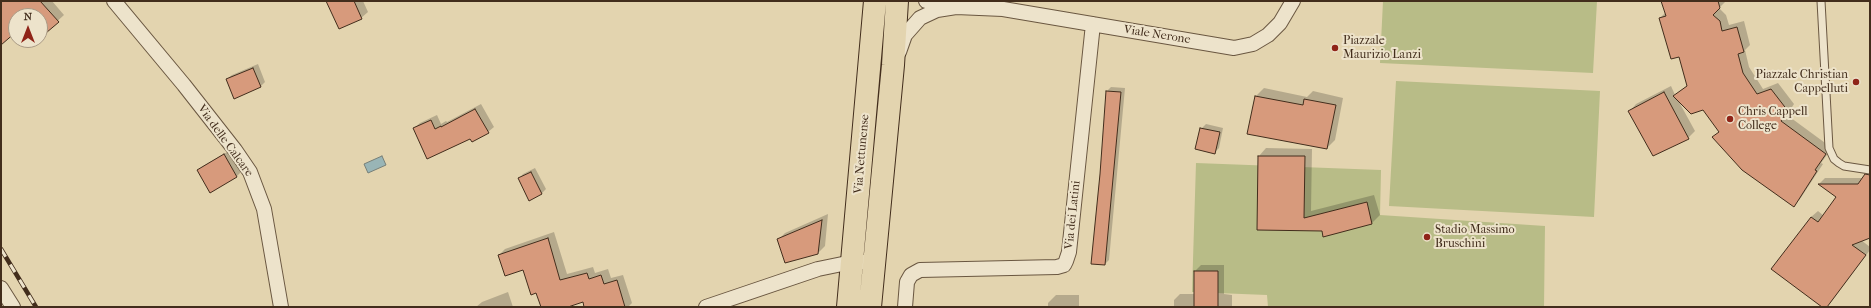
<!DOCTYPE html>
<html>
<head>
<meta charset="utf-8">
<style>
	body { margin:0 }
	#map { position:relative; width:1871px; height:308px; overflow:hidden; background:#e3d4af; font-family:"IM FELL French Canon",serif }
	canvas { display:block }
	.frame { position:absolute; inset:0; border:2px solid #422d1c; pointer-events:none }
	.north { position:absolute; left:8px; top:8px; width:40px; height:40px; box-sizing:border-box; background:#ede3cb; border:1px solid #a99a85; border-radius:50%; rotate:0deg; font-size:11px; font-weight:700; line-height:16px; text-align:center; color:#422d1c }
	.north::after { content:''; display:block; margin:auto; width:14px; height:18px; background:#8f2418; clip-path:polygon(50% 0,100% 100%,50% 72%,0 100%) }
</style>
</head>
<body>
<div id="map">
<canvas width="1871" height="308"></canvas>
<div class="frame"></div>
<div class="north">N</div>
</div>
<script>
const c = document.querySelector('canvas').getContext('2d');
c.lineJoin = 'round';
function fill(path, color) {
  c.fillStyle = color;
  c.fill(path, 'evenodd');
}
function toPath(rows) {
  const path = new Path2D();
  for (const r of rows) {
    path.moveTo(r[0], r[1]);
    for (let i = 2; i < r.length; i += 2) path.lineTo(r[i], r[i + 1]);
  }
  return path;
}
function trace(path, color, width, dash) {
  c.strokeStyle = color;
  c.lineWidth = width;
  c.lineCap = dash ? 'butt' : 'round';
  c.setLineDash(dash || []);
  c.stroke(path);
}
function label(font, color, halo, rows, align = 'center') {
  c.font = font + ' "IM FELL French Canon",serif';
  c.lineWidth = 4;
  c.setLineDash([]);
  c.textBaseline = 'middle';
  c.strokeStyle = halo;
  c.fillStyle = color;
  for (const [text, x, y, turn = 0] of rows) {
    c.save();
    c.translate(x, y);
    c.rotate((+turn || 0) * Math.PI / 180);
    c.textAlign = isNaN(turn) ? turn : align;
    if (halo) c.strokeText(text, 0, 0);
    c.fillText(text, 0, 0);
    c.restore();
  }
}
fill(toPath([
	[1383,1,1597,1,1593,73,1380,63],
	[1396,81,1600,91,1594,217,1389,206],
	[1196,163,1381,170,1380,215,1545,226,1544,307,1268,307,1267,295,1192,292]
]), '#b8bc87');
const water = toPath([
	[382,156,386,165,368,173,364,164,382,156]
]);
fill(water, '#99b5b6');
trace(water, '#767f78', 1);
fill(toPath([
	[1,1,52,1,64,15,40,37,40,16,16,16,16,34,14,32,1,43],
	[327,1,363,1,368,12,361,18],
	[1663,1,1726,1,1719,8,1726,15,1729,25,1744,21,1750,45,1745,50,1749,67,1763,89,1778,83,1794,104,1787,115,1832,148,1821,163,1823,164,1800,199,1794,205,1714,137,1719,132,1703,109,1678,100,1695,131,1688,138,1630,111,1636,104,1671,86,1675,95,1688,85,1679,56,1660,18,1666,12],
	[21,40,37,40,28,48],
	[258,64,265,82,261,86,235,97,227,79,232,75],
	[1111,87,1125,88,1109,260,1105,264,1101,174,1107,91],
	[1264,88,1307,97,1313,91,1343,98,1335,140,1327,148,1256,96],
	[481,104,494,127,488,132,471,138,414,128,420,123,437,115,441,124,446,121,447,122],
	[1206,124,1223,128,1219,148,1215,152,1201,129],
	[1266,148,1312,149,1311,211,1374,195,1380,215,1372,223,1324,235,1322,230,1258,229,1259,156],
	[229,151,241,172,236,177,198,170,203,166],
	[535,168,546,189,541,194,519,179,523,174],
	[1870,171,1870,237,1861,240,1870,247,1870,250,1831,302,1826,307,1823,307,1811,217,1818,211,1824,216,1837,197,1819,184,1825,178,1864,178],
	[828,214,825,246,818,253,778,240,785,233],
	[554,232,567,274,593,267,595,273,608,269,611,278,623,275,632,303,628,307,585,307,584,301,565,307,542,307,537,292,524,269,499,255,505,249],
	[1201,265,1224,265,1224,294,1232,295,1232,307,1174,307,1174,300,1180,294,1195,294,1195,271],
	[508,292,513,307,476,307,482,302],
	[1056,295,1079,295,1079,307,1048,307,1048,303]
]), '#0003');
const building = toPath([
	[1,1,40,1,59,22,40,38,40,16,16,16,16,32,1,45,1,1],
	[326,1,354,1,362,19,339,29,326,1],
	[1661,1,1718,1,1720,8,1713,15,1720,21,1722,31,1737,27,1744,52,1738,54,1743,73,1757,94,1771,89,1788,111,1781,121,1826,154,1815,170,1817,171,1794,207,1742,170,1712,137,1719,132,1703,110,1691,114,1673,96,1687,86,1679,57,1671,59,1659,18,1666,16,1661,1],
	[253,68,261,87,234,99,226,79,253,68],
	[1106,91,1121,92,1105,265,1091,264,1100,174,1106,91],
	[1664,92,1689,139,1653,156,1628,111,1664,92],
	[1255,96,1303,105,1304,99,1336,105,1327,149,1247,134,1255,96],
	[475,109,489,133,472,142,470,139,427,159,413,128,431,120,435,129,441,126,441,127,475,109],
	[1200,128,1220,132,1215,154,1195,149,1200,128],
	[224,154,237,177,210,193,197,170,224,154],
	[1258,156,1305,156,1304,218,1367,202,1372,224,1323,237,1322,231,1257,230,1258,156],
	[531,172,542,194,529,201,518,178,531,172],
	[1865,174,1870,175,1870,238,1852,245,1866,255,1827,307,1822,307,1771,269,1811,217,1818,222,1836,197,1818,184,1858,184,1865,174],
	[822,220,818,254,785,263,777,239,822,220],
	[548,238,560,280,587,273,589,279,601,275,604,284,617,280,625,307,584,307,583,302,568,307,541,307,536,293,531,295,523,270,505,276,498,255,548,238],
	[1194,271,1218,271,1218,307,1194,307,1194,271]
]);
fill(building, '#d79a7c');
trace(building, '#422d1c', 1);
const service = toPath([
	[1821,1,1829,148,1834,159,1839,163,1844,166,1870,170]
]);
const minor = toPath([
	[114,1,184,85,235,150,250,172,264,209,281,307],
	[926,1,948,6],
	[899,52,905,35,920,18,937,10,956,7,1003,9,1234,48,1253,44,1268,35,1280,23,1293,1],
	[1,288,13,307],
	[706,307,818,269,852,262,874,262],
	[905,307,907,282,911,275,920,270,1057,267,1064,265,1066,261,1069,252,1093,24]
]);
const primary = toPath([
	[848,307,875,1],
	[870,307,893,65,897,1]
]);
trace(service, '#6a5741', 9);
trace(minor, '#6a5741', 16);
trace(primary, '#422d1c', 24);
trace(service, '#ede3cb', 7);
trace(minor, '#ede3cb', 14);
trace(primary, '#e3d4af', 22);
const rail = toPath([
	[1,249,36,307]
]);
trace(rail, '#422d1c', 4.5);
trace(rail, '#ede3cb', 3, [9]);
for (const [x, y, r, color] of [
	[1335,48,4,"#8f2418"],
	[1856,82,4,"#8f2418"],
	[1730,119,4,"#8f2418"],
	[1427,237,4,"#8f2418"]
]) {
  const dot = new Path2D();
  dot.arc(x, y, r, 0, 2 * Math.PI);
  c.fillStyle = color;
  c.fill(dot);
  trace(dot, '#ede3cb', 1.5);
}
label('12px', '#422d1c', '#ede3cb', [
	["Viale Nerone",1157,35,9],
	["Via delle Calcare",225,141,54],
	["Via Nettunense",862,154,-85],
	["Via dei Latini",1073,215,-84]
]);
label('12px', '#422d1c', '#ede3cb', [
	["Piazzale",1343,41],
	["Maurizio Lanzi",1343,55],
	["Piazzale Christian",1848,75,"right"],
	["Cappelluti",1848,89,"right"],
	["Chris Cappell",1738,112],
	["College",1738,126],
	["Stadio Massimo",1435,230],
	["Bruschini",1435,244]
], 'left');
</script>
</body>
</html>
